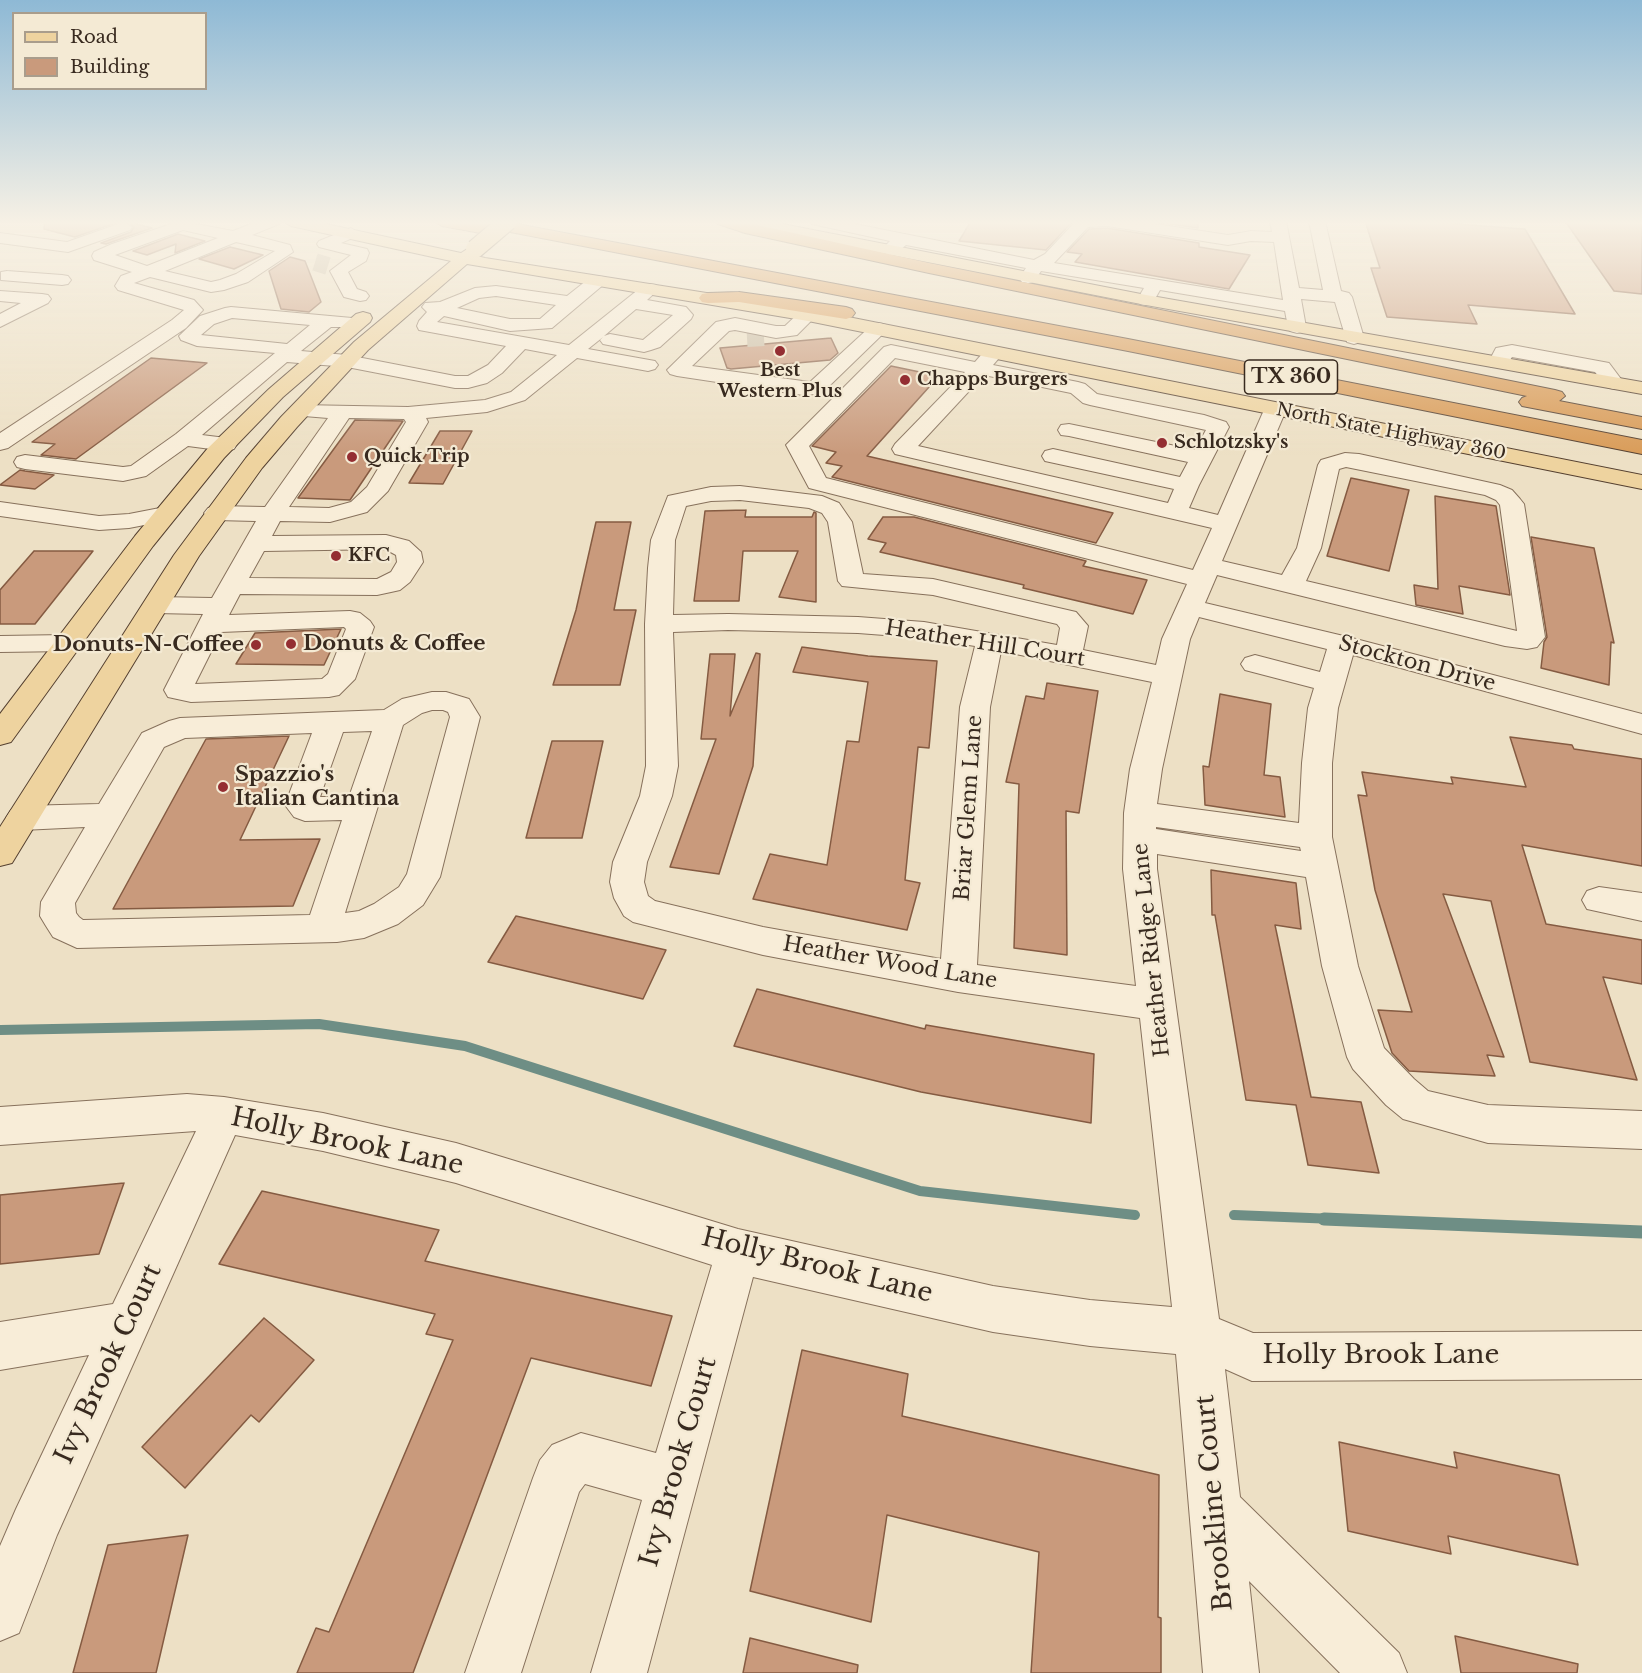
<!DOCTYPE html>
<html>
<head>
<meta charset="utf-8">
<style>
	body { margin:0 }
	#map { position:relative; width:1642px; height:1673px; overflow:hidden; background:#ede0c5; font-family:"Libre Baskerville",serif }
	canvas { display:block }
	.legend { position:absolute; left:12px; top:12px; width:195px; height:78px; box-sizing:border-box; background:#f4ead4; border:2px solid #a99d8c; margin:0; padding:8px 10px; list-style:none; font-size:18px; color:#382a1f }
	.legend li { display:flex; align-items:center; gap:12px; height:30px }
	.legend b { width:30px; border:2px solid #a99d8c }
</style>
</head>
<body>
<div id="map">
<canvas width="1642" height="1673"></canvas>
<ul class="legend">
<li><b style="height:8px;background:#eed39f"></b>Road</li>
<li><b style="height:16px;background:#c99a7c"></b>Building</li>
</ul>
</div>
<script>
const c = document.querySelector('canvas').getContext('2d');
c.lineJoin = 'round';
function toPath(rows) {
  const path = new Path2D();
  for (const r of rows) {
    path.moveTo(r[0], r[1]);
    for (let i = 2; i < r.length; i += 2) path.lineTo(r[i], r[i + 1]);
  }
  return path;
}
function trace(path, color, width, dash) {
  c.strokeStyle = color;
  c.lineWidth = width;
  c.lineCap = dash ? 'butt' : 'round';
  c.setLineDash(dash || []);
  c.stroke(path);
}
function fill(path, color) {
  c.fillStyle = color;
  c.fill(path, 'evenodd');
}
function label(font, color, halo, rows, align = 'center') {
  c.font = font + ' "Libre Baskerville",serif';
  c.lineWidth = 4.5;
  c.setLineDash([]);
  c.textBaseline = 'middle';
  c.strokeStyle = halo;
  c.fillStyle = color;
  for (const [text, x, y, turn = 0] of rows) {
    c.save();
    c.translate(x, y);
    c.rotate((+turn || 0) * Math.PI / 180);
    c.textAlign = isNaN(turn) ? turn : align;
    if (halo) c.strokeText(text, 0, 0);
    c.fillText(text, 0, 0);
    c.restore();
  }
}
trace(toPath([
	[0,1030,319,1024,465,1046,920,1191,1135,1215],
	[1234,1215,1360,1220]
]), '#6e8e85', 10);
trace(toPath([
	[1324,1219,1642,1232]
]), '#6e8e85', 13);
const building = toPath([
	[45,221,121,221,75,237,44,229,45,221],
	[971,221,1073,221,1046,250,959,241,971,221],
	[1150,221,1198,221,1198,228,1150,221],
	[1365,221,1412,221,1525,229,1575,314,1468,305,1477,324,1387,317,1371,268,1380,268,1365,221],
	[1565,221,1642,221,1642,294,1614,291,1565,221],
	[128,222,152,228,106,244,101,243,131,232,134,227,128,222],
	[1107,228,1199,243,1199,247,1250,255,1229,289,1075,262,1082,254,1067,252,1089,229,1107,228],
	[178,234,205,241,175,253,176,244,147,255,133,251,178,234],
	[230,247,263,255,234,269,199,259,230,247],
	[290,257,305,261,321,302,309,312,281,309,269,271,290,257],
	[831,338,838,353,830,360,731,369,727,368,720,348,831,338],
	[151,358,207,363,76,459,41,455,55,444,32,442,151,358],
	[891,366,939,376,867,456,1113,513,1096,543,832,477,842,466,826,463,836,452,812,446,891,366],
	[355,420,403,421,350,500,298,498,355,420],
	[440,431,472,431,443,484,409,483,440,431],
	[20,470,25,471,54,475,35,489,0,485,20,470],
	[1351,478,1409,490,1389,571,1327,556,1351,478],
	[1435,496,1496,506,1510,595,1459,586,1463,614,1416,605,1414,585,1438,589,1435,496],
	[746,510,745,517,812,517,814,512,816,513,816,602,779,597,798,551,743,551,739,601,694,601,705,511,746,510],
	[883,517,914,517,1086,561,1083,566,1147,580,1133,614,1023,588,1024,585,880,552,886,543,868,539,883,517],
	[596,522,631,522,614,610,636,610,620,685,553,685,576,610,596,522],
	[1531,537,1594,548,1614,643,1611,642,1609,685,1541,668,1544,642,1547,637,1531,537],
	[34,551,93,551,35,624,0,624,0,590,34,551],
	[341,629,324,665,236,664,255,633,341,629],
	[802,647,868,656,937,661,929,748,918,747,905,880,920,883,907,930,753,899,770,854,827,865,847,741,859,742,868,682,793,672,802,647],
	[756,653,760,654,753,766,719,874,670,867,716,739,701,739,710,654,735,654,730,716,756,653],
	[1047,683,1098,691,1079,813,1066,811,1067,955,1014,948,1019,784,1006,782,1026,696,1044,699,1047,683],
	[1220,694,1271,704,1264,775,1280,777,1285,817,1205,805,1203,766,1209,767,1220,694],
	[289,736,240,840,320,839,293,906,113,909,206,739,289,736],
	[1510,737,1572,745,1574,749,1642,759,1642,866,1522,845,1546,924,1642,940,1642,984,1603,977,1637,1080,1530,1062,1491,901,1443,894,1504,1057,1487,1055,1495,1076,1409,1071,1392,1053,1378,1010,1412,1012,1375,890,1358,795,1367,796,1362,772,1453,784,1451,777,1526,787,1510,737],
	[552,741,603,741,582,838,526,838,552,741],
	[1211,870,1296,883,1301,929,1275,925,1311,1097,1361,1102,1379,1173,1308,1165,1296,1105,1246,1100,1215,915,1212,915,1211,870],
	[516,916,666,950,643,999,488,962,516,916],
	[757,989,925,1029,926,1025,1094,1054,1091,1123,921,1092,734,1046,757,989],
	[124,1183,99,1254,0,1264,0,1195,124,1183],
	[262,1191,439,1230,425,1261,672,1316,651,1386,531,1358,413,1673,297,1673,316,1628,329,1632,453,1340,426,1334,435,1314,219,1264,262,1191],
	[264,1318,314,1360,259,1422,251,1415,185,1488,142,1447,264,1318],
	[802,1350,908,1374,902,1416,1159,1475,1158,1617,1161,1618,1161,1673,1031,1673,1039,1552,887,1515,871,1622,750,1591,802,1350],
	[1339,1442,1457,1468,1454,1452,1559,1475,1578,1565,1448,1536,1451,1554,1348,1531,1339,1442],
	[188,1535,156,1673,73,1673,108,1545,188,1535],
	[1455,1636,1578,1664,1577,1673,1461,1673,1455,1636],
	[750,1638,858,1665,857,1673,743,1673,750,1638]
]);
fill(building, '#c99a7c');
trace(building, '#855b42', 1.5);
trace(toPath([
	[315,262,328,266],
	[747,338,764,337]
]), '#c9bca4', 18, [18, 9]);
const minor = toPath([
	[180,221,233,231,259,221,281,221,279,224,252,235,290,245,293,252,248,282,224,290,211,292,150,277,134,283,194,300,203,310,186,328,8,448,0,450,0,433,172,320,184,310,118,290,115,286,121,276,132,272,94,260,92,256,94,252,112,244,180,221],
	[183,230,218,238,147,266,115,255,183,230],
	[236,242,275,251,236,274,220,280,211,282,165,271,236,242],
	[810,221,840,221,1034,260,1045,254,1076,221,1136,221,1228,235,1251,231,1272,232,1270,221,1286,221,1299,288,1323,290,1309,221,1325,221,1341,291,1349,293,1352,297,1364,338,1361,342,1354,344,1347,342,1335,302,1301,299,1306,327,1304,331,1297,333,1290,331,1288,327,1285,311,1160,290,1152,304,1146,305,1140,304,1137,300,1144,288,1041,271,1034,282,1028,283,1022,282,1019,278,1026,268,906,245,895,254,889,255,881,250,890,241,812,224,810,221],
	[1107,226,1228,245,1251,241,1274,242,1283,300,1054,263,1088,227,1107,226],
	[124,222,132,227,130,230,68,252,0,243,0,233,67,242,124,222],
	[351,228,359,233,357,236,341,243,367,249,369,253,366,261,348,272,357,289,366,292,369,296,366,300,360,301,344,297,330,271,351,255,319,247,317,244,319,241,351,228],
	[7,271,62,275,68,276,71,280,68,284,62,285,1,280,1,272,7,271],
	[597,276,603,277,606,281,603,285,552,328,510,331,444,316,437,322,569,345,644,285,650,284,656,285,659,289,647,300,686,307,693,315,691,319,660,347,651,350,644,352,603,344,600,340,603,337,588,349,655,361,658,365,655,369,648,371,577,358,525,400,487,412,426,418,428,422,388,491,367,512,330,522,280,521,272,536,386,535,409,541,421,552,423,562,410,582,400,590,391,592,377,595,240,594,229,615,350,611,360,613,370,621,374,627,355,679,339,695,329,697,191,702,168,697,164,690,203,614,156,613,147,611,143,605,147,599,156,597,212,598,256,521,216,520,208,518,204,513,208,508,216,506,265,507,328,418,292,415,288,411,292,407,299,405,408,407,485,400,511,392,557,355,525,349,502,373,487,383,468,388,455,388,347,367,287,362,202,435,234,439,237,444,234,449,226,451,188,446,146,476,123,481,25,469,17,467,14,462,17,457,25,455,123,467,131,466,176,434,275,353,197,346,181,340,179,336,200,316,225,308,231,307,363,319,365,323,363,327,331,327,301,351,347,355,455,376,468,376,488,365,506,346,419,330,417,326,419,321,427,312,422,307,425,303,440,302,475,288,496,286,567,296,591,277,597,276],
	[496,296,556,305,540,319,510,319,457,308,479,298,496,296],
	[636,309,673,315,643,340,610,334,604,336,636,309],
	[232,318,310,325,287,344,201,335,214,324,232,318],
	[349,418,404,419,406,422,367,487,351,502,329,508,289,507,349,418],
	[385,549,396,555,397,562,391,572,377,579,249,578,264,551,385,549],
	[344,627,346,629,328,674,322,679,195,684,221,632,344,627],
	[0,291,42,294,48,295,51,299,48,303,0,327,0,314,21,303,0,301,0,291],
	[808,309,815,311,817,315,797,335,776,338,735,330,729,331,692,366,810,382,872,325,879,323,886,325,888,329,823,392,816,394,803,395,677,376,670,374,667,370,716,322,735,318,776,326,785,326,801,311,808,309],
	[891,345,975,362,982,354,989,352,996,354,999,358,993,365,1078,382,1085,384,1097,394,1204,415,1226,422,1229,427,1199,485,1189,508,1218,515,1264,410,1268,406,1275,404,1282,406,1286,410,1222,561,1282,575,1297,548,1318,465,1321,460,1345,453,1359,454,1500,485,1512,490,1520,499,1524,504,1545,637,1537,647,1527,649,1505,646,1217,575,1205,603,1352,638,1642,714,1642,734,1353,655,1338,708,1332,763,1332,837,1358,966,1384,1048,1414,1079,1428,1091,1488,1105,1642,1111,1642,1149,1488,1143,1403,1119,1386,1105,1353,1069,1347,1057,1322,966,1306,877,1157,854,1157,869,1219,1319,1253,1333,1642,1331,1642,1379,1252,1381,1225,1369,1240,1497,1399,1653,1407,1673,1340,1673,1249,1581,1259,1673,1203,1673,1176,1354,1090,1346,993,1332,753,1277,647,1673,591,1673,642,1500,585,1484,579,1492,521,1673,465,1673,533,1478,540,1460,552,1445,581,1433,656,1453,712,1265,456,1183,323,1151,235,1135,57,1535,19,1633,0,1641,0,1546,16,1509,89,1355,0,1370,0,1322,113,1304,196,1131,0,1145,0,1107,187,1094,224,1097,323,1113,456,1143,738,1229,993,1286,1090,1300,1172,1307,1140,1018,958,992,763,955,633,922,624,916,614,898,610,882,613,862,640,796,646,766,645,624,648,568,651,540,668,496,711,487,740,486,822,496,839,503,852,522,863,574,933,579,1076,612,1088,626,1083,650,1156,665,1162,639,1187,584,809,488,786,445,884,347,891,345],
	[895,358,965,372,895,444,892,449,895,454,1212,528,1193,570,826,478,809,446,895,358],
	[984,375,1071,393,1083,403,1090,405,1206,430,1195,450,1069,424,1061,425,1058,430,1061,435,1069,436,1188,462,1180,477,1053,449,1045,451,1042,456,1045,461,1174,489,1168,503,918,446,984,375],
	[1346,467,1485,495,1496,500,1500,505,1517,631,1306,581,1321,548,1339,469,1346,467],
	[740,500,809,508,822,513,828,522,838,581,842,586,933,595,1057,624,1060,628,1057,645,924,622,858,617,728,614,673,615,675,540,686,506,711,501,740,500],
	[1199,617,1327,649,1320,672,1255,655,1245,658,1241,664,1245,670,1314,688,1308,708,1302,763,1299,823,1157,804,1162,769,1190,639,1199,617],
	[728,630,858,633,924,638,975,646,960,707,941,959,763,927,655,901,648,896,644,882,647,862,672,796,678,766,673,632,728,630],
	[1001,651,1152,682,1130,769,1124,813,1123,869,1136,986,977,965,990,707,1001,651],
	[1156,827,1300,847,1301,851,1156,829,1156,827],
	[1512,345,1609,363,1624,383,1621,387,1614,389,1607,387,1595,372,1512,357,1505,367,1491,367,1488,363,1496,348,1512,345],
	[0,502,99,516,129,514,165,507,173,509,177,514,173,519,165,521,129,528,99,530,0,516,0,502],
	[67,635,77,637,81,643,77,649,67,651,0,652,0,636,67,635],
	[432,692,446,692,469,699,480,717,440,877,423,905,398,924,364,938,337,942,77,948,53,937,46,926,40,916,41,902,85,827,22,830,11,826,6,818,11,810,22,806,99,804,142,733,169,721,180,718,384,710,402,699,432,692],
	[432,710,443,710,448,712,450,717,407,874,399,887,374,904,359,911,345,913,403,725,422,713,432,710],
	[372,731,349,797,320,797,343,732,372,731],
	[312,733,285,805,294,817,305,821,342,820,310,915,83,920,79,917,76,913,75,903,164,747,185,738,312,733],
	[1599,887,1642,893,1642,921,1587,909,1582,900,1587,891,1599,887]
]);
const major = toPath([
	[283,221,312,221,461,253,475,244,483,249,477,256,485,258,808,309,1642,475,1642,489,808,321,467,264,368,350,297,427,262,468,199,556,12,863,0,866,0,827,174,555,246,458,281,417,354,342,451,261,291,226,283,221],
	[736,221,767,221,1146,295,1642,382,1642,394,1146,305,744,226,736,221],
	[363,312,370,314,372,318,370,322,283,397,224,458,153,546,11,742,0,745,0,714,135,536,208,448,269,389,356,314,363,312]
]);
const highway = toPath([
	[434,221,501,221,1128,339,1642,440,1642,454,1128,351,505,231,497,236,442,226,434,221],
	[716,221,739,221,929,263,1555,390,1562,392,1565,396,1559,401,1642,417,1642,429,1522,406,1519,402,1522,398,1527,396,929,273,745,233,718,224,716,221],
	[739,292,846,307,852,309,855,313,852,317,846,319,739,302,708,303,702,302,699,298,702,294,708,293,739,292]
]);
trace(minor, '#87715c', 2);
trace(major, '#554030', 2);
trace(highway, '#554030', 2);
fill(minor, '#f8edd8');
fill(major, '#eed39f');
fill(highway, '#d99c59');
const majorBridge = toPath([
	[475,249,508,221]
]);
trace(majorBridge, '#554030', 20, []);
trace(majorBridge, '#eed39f', 18);
const sky = c.createLinearGradient(0, 0, 0, 455);
sky.addColorStop(0, '#8eb9d5');
sky.addColorStop(0.49, '#f7f1e5');
sky.addColorStop(1, '#f7f1e500');
c.fillStyle = sky;
c.fillRect(0, 0, 1642, 455);
for (const [x, y, r, color] of [
	[780,351,6,"#942e32"],
	[905,380,6,"#942e32"],
	[1162,443,6,"#942e32"],
	[352,457,6,"#942e32"],
	[336,556,6,"#942e32"],
	[291,644,6,"#942e32"],
	[256,645,6,"#942e32"],
	[223,787,6,"#942e32"]
]) {
  const dot = new Path2D();
  dot.arc(x, y, r, 0, 2 * Math.PI);
  c.fillStyle = color;
  c.fill(dot);
  trace(dot, '#f4ead4', 2);
}
label('bold 18px', '#382a1f', '#f4ead4', [
	["Best",780,371,"center"],
	["Western Plus",780,392,"center"],
	["Chapps Burgers",917,380],
	["Schlotzsky's",1174,443],
	["Quick Trip",364,457],
	["KFC",348,556]
], 'left');
label('18px', '#382a1f', '#f4ead4', [
	["North State Highway 360",1391,432,11]
]);
for (const [x, y, w] of [
	[1291,377,93]
]) {
  const box = new Path2D();
  box.roundRect(x - w / 2, y - 17, w, 34, 4.5);
  c.fillStyle = '#f4ead4';
  c.fill(box);
  trace(box, '#382a1f', 1.5);
}
label('bold 20px', '#382a1f', null, [
	["TX 360",1291,377]
]);
label('bold 21px', '#382a1f', '#f4ead4', [
	["Donuts & Coffee",303,644],
	["Donuts-N-Coffee",244,645,"right"],
	["Spazzio's",235,775],
	["Italian Cantina",235,799]
], 'left');
label('21px', '#382a1f', '#f4ead4', [
	["Heather Hill Court",985,644,9],
	["Stockton Drive",1417,664,15],
	["Briar Glenn Lane",969,808,-86],
	["Heather Ridge Lane",1152,950,-96],
	["Heather Wood Lane",890,963,10]
]);
label('26px', '#382a1f', '#f4ead4', [
	["Holly Brook Lane",347,1142,12],
	["Holly Brook Lane",817,1266,14],
	["Holly Brook Lane",1381,1356],
	["Ivy Brook Court",109,1364,-65],
	["Ivy Brook Court",679,1462,-74],
	["Brookline Court",1215,1503,-95]
]);
</script>
</body>
</html>
